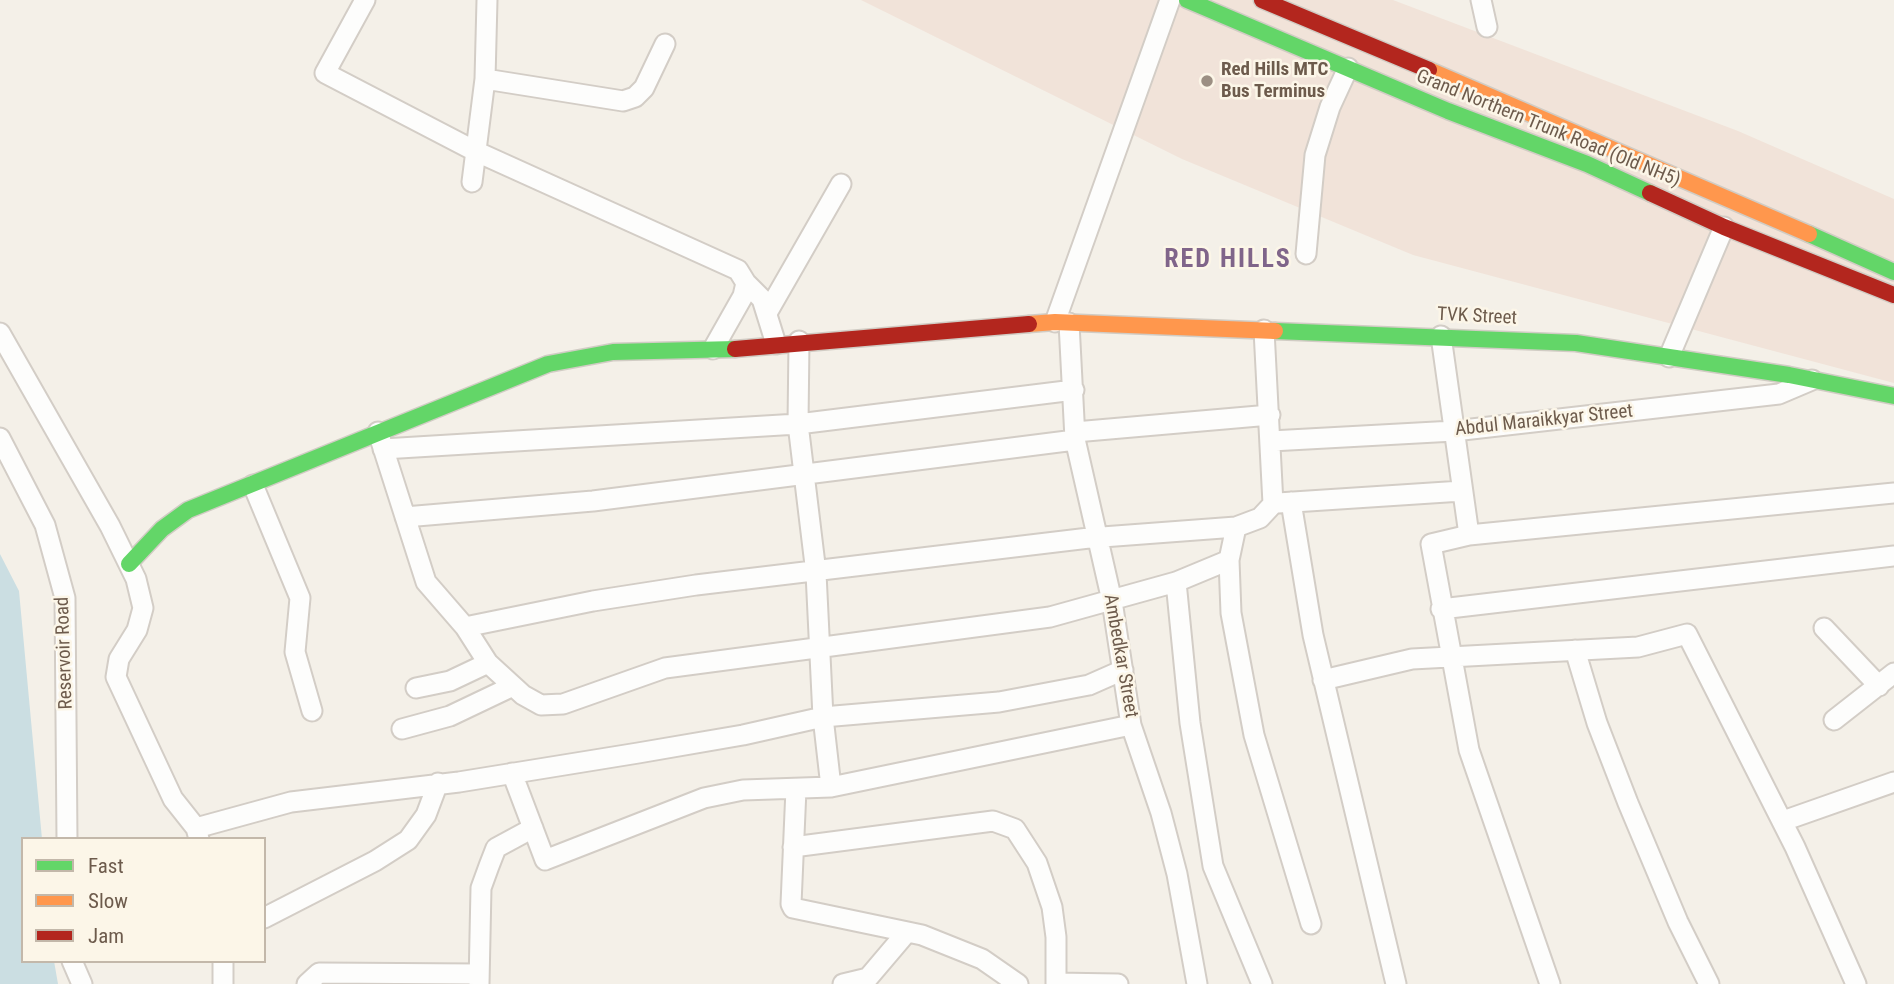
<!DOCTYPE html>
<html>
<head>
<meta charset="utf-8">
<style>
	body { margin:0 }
	#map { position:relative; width:1894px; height:984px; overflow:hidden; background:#f4f0e8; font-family:"Roboto Condensed",sans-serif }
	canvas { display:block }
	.legend { position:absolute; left:21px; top:837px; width:245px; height:126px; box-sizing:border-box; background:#fcf6e8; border:2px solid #c3b8aa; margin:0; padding:9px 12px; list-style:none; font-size:21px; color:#6d5b4c }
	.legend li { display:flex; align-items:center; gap:14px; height:35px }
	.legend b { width:35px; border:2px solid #c3b8aa }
</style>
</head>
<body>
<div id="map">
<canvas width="1894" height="984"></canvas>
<ul class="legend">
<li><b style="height:9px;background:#63d668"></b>Fast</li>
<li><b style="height:9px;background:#ff974d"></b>Slow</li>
<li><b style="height:9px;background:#b3261e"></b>Jam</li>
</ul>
</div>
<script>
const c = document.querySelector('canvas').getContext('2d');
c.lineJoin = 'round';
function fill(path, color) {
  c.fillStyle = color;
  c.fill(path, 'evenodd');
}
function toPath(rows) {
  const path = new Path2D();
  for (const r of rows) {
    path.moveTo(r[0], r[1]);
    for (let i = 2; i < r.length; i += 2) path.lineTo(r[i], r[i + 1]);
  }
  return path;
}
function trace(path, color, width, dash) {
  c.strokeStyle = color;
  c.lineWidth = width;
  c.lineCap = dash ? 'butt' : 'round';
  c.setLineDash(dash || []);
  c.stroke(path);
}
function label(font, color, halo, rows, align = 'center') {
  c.font = font + ' "Roboto Condensed",sans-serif';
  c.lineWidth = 5;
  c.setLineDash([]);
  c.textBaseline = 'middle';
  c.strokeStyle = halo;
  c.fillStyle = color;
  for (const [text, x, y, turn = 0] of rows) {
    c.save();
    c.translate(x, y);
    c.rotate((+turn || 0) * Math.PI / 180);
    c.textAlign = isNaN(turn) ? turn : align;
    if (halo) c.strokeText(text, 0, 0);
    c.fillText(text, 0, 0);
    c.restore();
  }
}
fill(toPath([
	[861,0,1393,0,1738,131,1894,199,1894,383,1413,255,1182,159]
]), '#f1e3d9');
fill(toPath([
	[0,554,19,591,42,839,23,839,23,961,54,961,58,984,0,984]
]), '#cbdee2');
const street = toPath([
	[365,0,325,73,475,151,738,270,746,283,743,296,713,349],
	[1481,0,1487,27],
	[485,79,623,101,635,97,644,88,665,44],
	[472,182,485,79,487,0],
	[1306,254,1315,155,1330,107,1348,68],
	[746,283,762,299,776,344],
	[767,313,841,184],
	[1055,322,1170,0],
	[1069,323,1075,439,1112,601,1131,725,1161,813,1177,874,1197,984],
	[0,333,110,526,136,579,143,608,137,630,119,659,116,677,173,799,196,828,199,839],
	[1441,336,1469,535],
	[799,341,798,424,816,573,823,717,831,787],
	[1669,357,1724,227],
	[378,432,426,582,465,627,488,663,523,695,541,705,563,704,665,668,1050,617,1176,582,1229,560],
	[1075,432,1270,415],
	[0,438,45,525,65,598,67,839],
	[1271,441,1454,431,1779,394,1812,380],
	[383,449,798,424,1074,390],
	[253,485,300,598,295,652,312,711],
	[1291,502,1313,635,1396,984],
	[1278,503,1462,491],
	[405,517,593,501,1075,440],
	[1236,527,1229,560,1231,613,1254,735,1311,924],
	[1176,582,1190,723,1213,866,1262,984],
	[1441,609,1894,556],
	[465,627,593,601,696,585,1089,538,1236,527,1260,518,1273,504,1264,330],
	[1824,628,1879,686],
	[1575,650,1597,723,1628,803,1678,922,1709,984],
	[1323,680,1412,659,1638,647,1687,634,1795,847,1856,984],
	[416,688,450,681,488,663],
	[1834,720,1894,673],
	[402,729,450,716,513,686],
	[512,773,545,860,704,798,743,790,831,787,1131,725],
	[796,789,791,904,793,908,922,935,982,959,1018,984],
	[1783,821,1894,782],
	[196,828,291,802,459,782,638,753,743,735,823,717,999,702,1089,685,1123,670],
	[793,847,993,821,1015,829,1037,863,1052,907,1056,937,1056,983,1118,984],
	[264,918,375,861,408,840,426,815,438,783],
	[72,961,82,984],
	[223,984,223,961],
	[307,984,319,973,479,974],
	[479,984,481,888,489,866,496,848,533,828],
	[843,984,868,978,907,932],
	[1550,984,1469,750,1431,544,1469,535,1894,493]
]);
const fast = toPath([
	[1187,0,1448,111,1587,164,1650,193],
	[1809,234,1894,272],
	[1275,331,1576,343,1789,375,1894,396],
	[129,564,162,529,188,510,548,364,613,352,735,349]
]);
const slow = toPath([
	[1429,70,1809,234],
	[1029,324,1055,322,1275,331]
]);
const jam = toPath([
	[1262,0,1429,70],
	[1650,193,1724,227,1894,295],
	[735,349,1029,324]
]);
trace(street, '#d3cdc6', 23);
trace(fast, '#d1ccc4', 19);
trace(slow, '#d1ccc4', 19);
trace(jam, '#d1ccc4', 19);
trace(street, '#fdfdfc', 19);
trace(fast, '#63d668', 16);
trace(slow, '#ff974d', 16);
trace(jam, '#b3261e', 16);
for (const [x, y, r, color] of [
	[1207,81,7,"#9c8f83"]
]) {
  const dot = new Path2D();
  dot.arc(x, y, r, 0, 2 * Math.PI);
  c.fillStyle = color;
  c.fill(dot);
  trace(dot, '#fcf6e8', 2.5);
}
label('bold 19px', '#6d5b4c', '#fcf6e8', [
	["Red Hills MTC",1221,70],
	["Bus Terminus",1221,92]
], 'left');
label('19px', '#6d5b4c', '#fcf6e8', [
	["Grand Northern Trunk Road (Old NH5)",1548,129,22],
	["TVK Street",1477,317,3],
	["Abdul Maraikkyar Street",1544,421,-6],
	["Reservoir Road",65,653,-92],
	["Ambedkar Street",1120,656,80]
]);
c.letterSpacing = '2px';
label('bold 26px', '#80658a', '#fcf6e8', [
	["RED HILLS",1228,260]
]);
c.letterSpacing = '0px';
</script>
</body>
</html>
